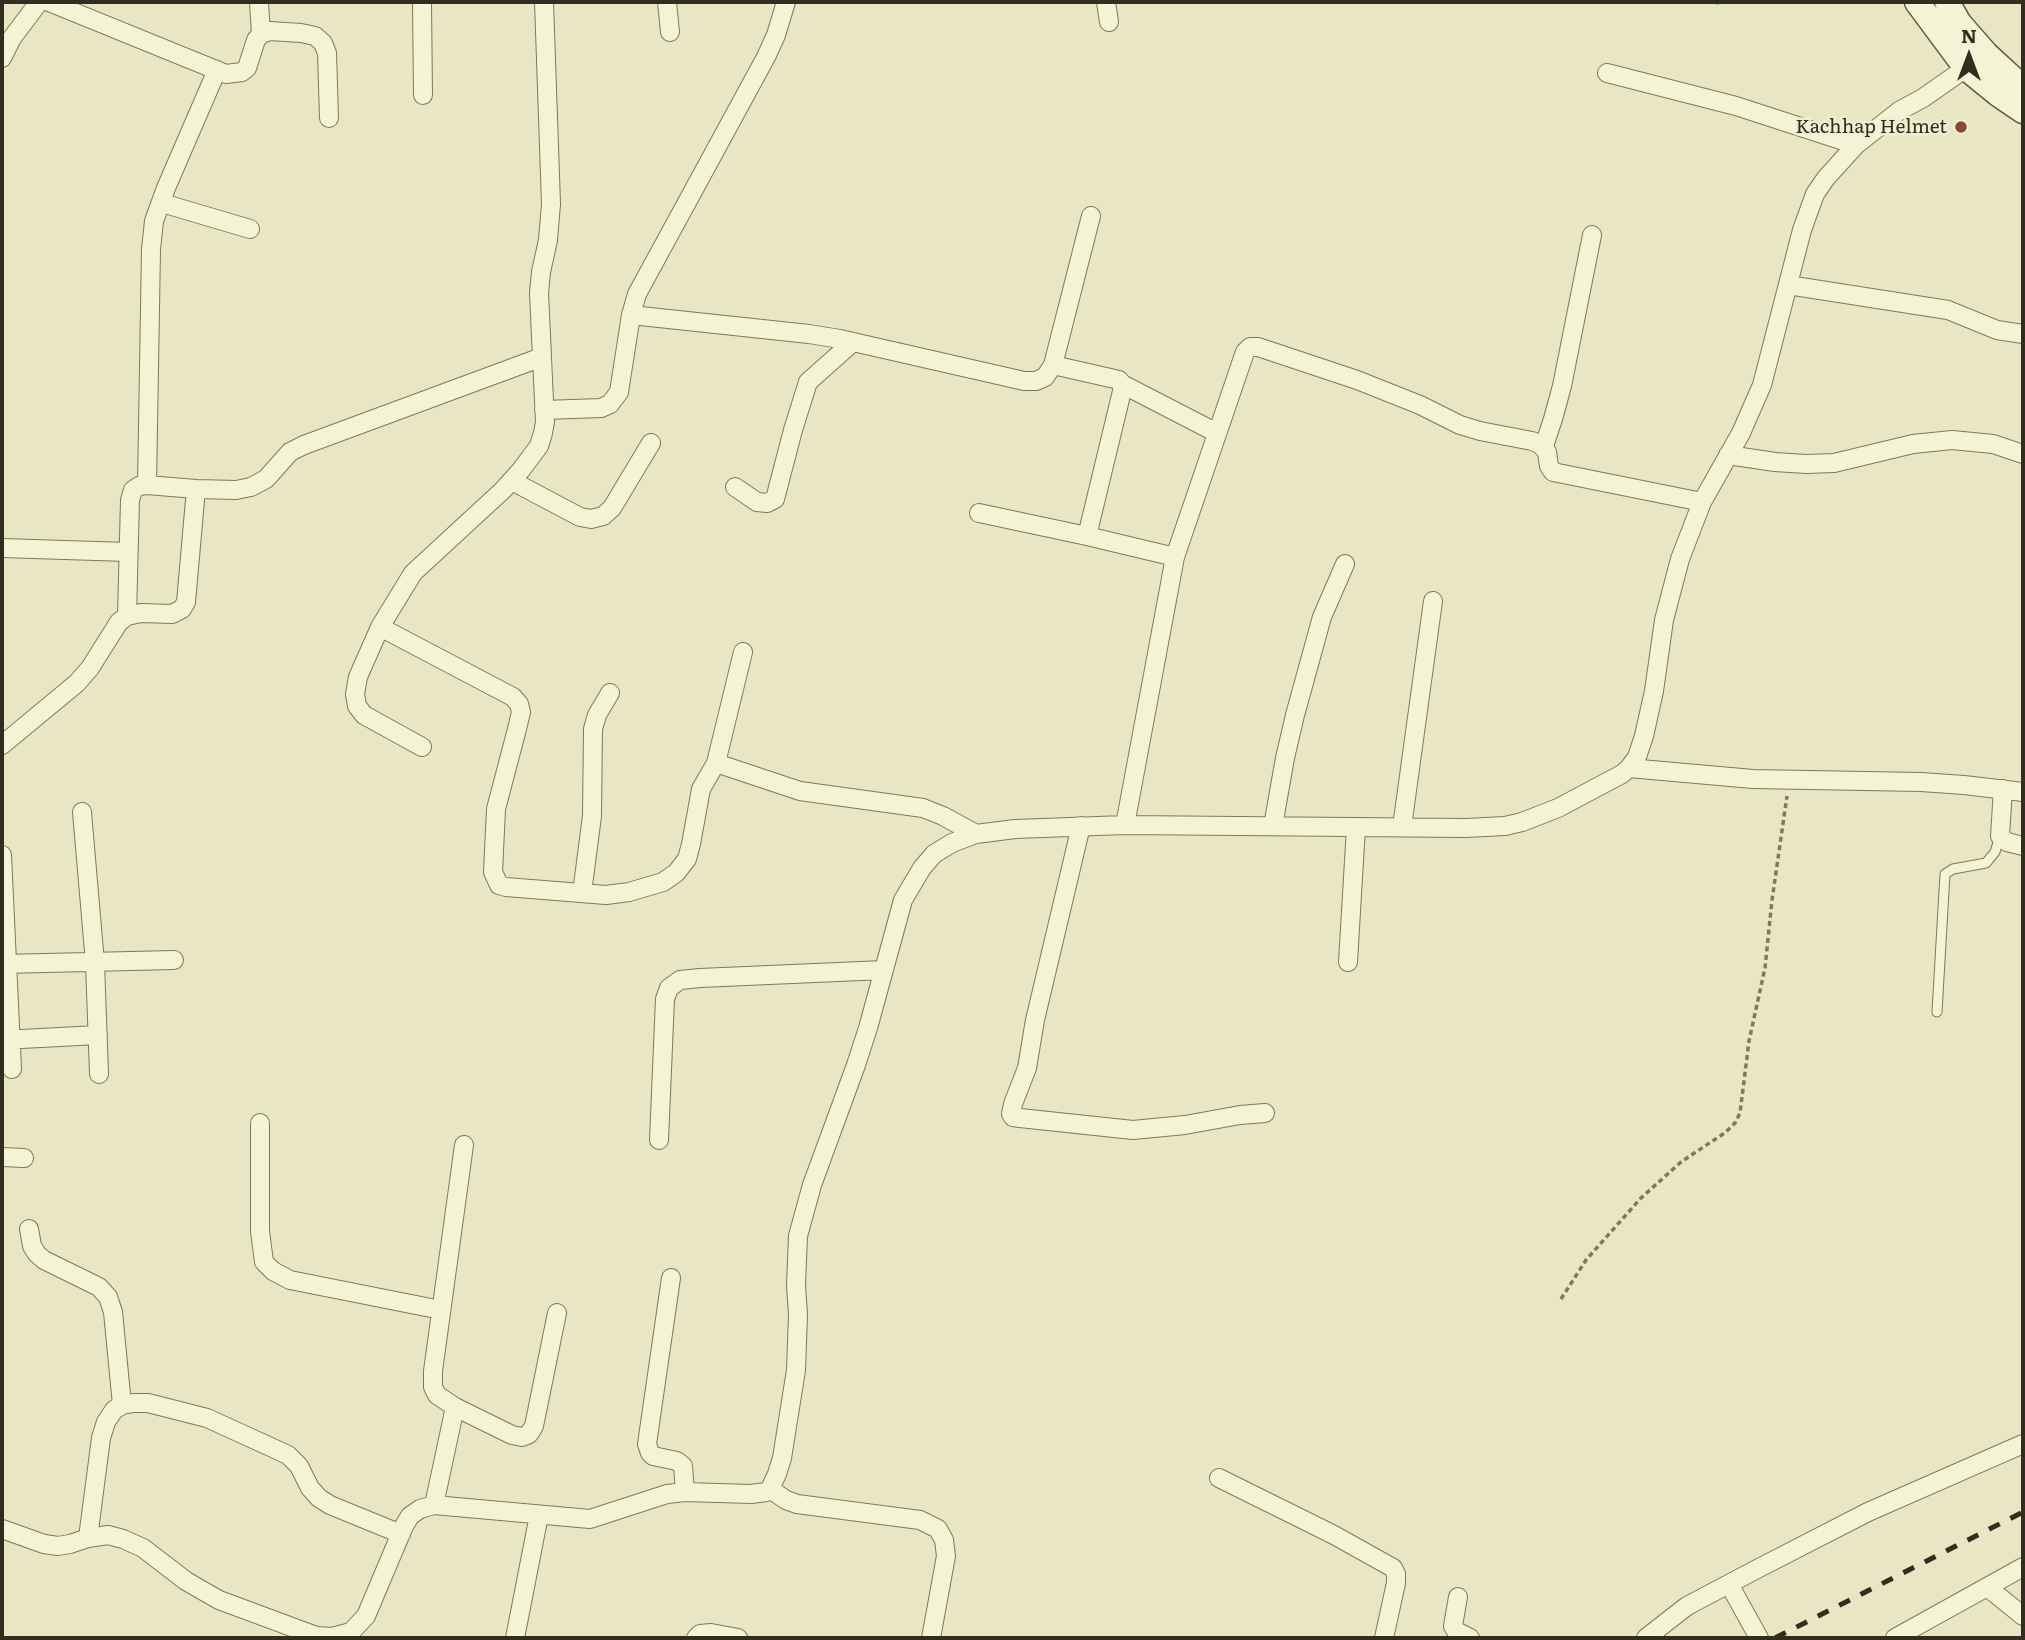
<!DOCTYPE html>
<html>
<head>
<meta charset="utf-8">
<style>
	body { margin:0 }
	#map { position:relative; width:2025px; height:1640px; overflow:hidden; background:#e8e6c3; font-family:Literata,serif }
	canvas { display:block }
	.frame { position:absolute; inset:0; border:4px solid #322d1e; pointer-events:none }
	.north { position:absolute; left:1934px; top:21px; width:70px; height:70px; -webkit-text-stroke:5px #f0efd2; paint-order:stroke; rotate:0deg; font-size:19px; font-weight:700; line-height:28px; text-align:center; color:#322d1e }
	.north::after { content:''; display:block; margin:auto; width:24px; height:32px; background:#322d1e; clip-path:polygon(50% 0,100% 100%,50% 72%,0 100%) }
</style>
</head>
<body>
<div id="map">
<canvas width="2025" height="1640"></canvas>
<div class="frame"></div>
<div class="north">N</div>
</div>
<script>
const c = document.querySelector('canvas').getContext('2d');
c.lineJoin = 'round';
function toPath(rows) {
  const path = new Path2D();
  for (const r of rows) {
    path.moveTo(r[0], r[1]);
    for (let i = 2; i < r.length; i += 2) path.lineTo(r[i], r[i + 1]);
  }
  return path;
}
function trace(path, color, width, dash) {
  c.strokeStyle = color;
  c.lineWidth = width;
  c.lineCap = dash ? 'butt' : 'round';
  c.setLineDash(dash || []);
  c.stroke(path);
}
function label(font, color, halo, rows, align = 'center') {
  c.font = font + ' Literata,serif';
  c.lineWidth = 5;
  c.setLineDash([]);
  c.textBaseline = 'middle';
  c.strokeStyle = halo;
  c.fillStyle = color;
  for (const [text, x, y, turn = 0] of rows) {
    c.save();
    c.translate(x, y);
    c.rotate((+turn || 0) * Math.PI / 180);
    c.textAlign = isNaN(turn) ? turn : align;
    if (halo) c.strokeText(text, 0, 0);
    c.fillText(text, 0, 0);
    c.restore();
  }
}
trace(toPath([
	[1717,2,1718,2]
]), '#6d8888', 5);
const service = toPath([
	[1937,1012,1945,874,1953,869,1986,863,1995,852,2000,836]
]);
const minor = toPath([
	[49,2,226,74,242,72,247,68,256,40,261,34,270,31,301,33,315,36,323,43,327,53,329,118],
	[259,2,261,34],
	[422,2,423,95],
	[667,2,670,32],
	[1106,2,1109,22],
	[2,58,12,38,39,2],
	[1607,73,1736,106,1856,145],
	[162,203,250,229],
	[1788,285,1948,310,1997,330,2023,334],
	[631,315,809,334,840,339,1024,381,1036,381,1045,377,1053,365,1091,216],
	[1053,365,1119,380,1122,384,1122,391,1087,536,1175,557,1125,825],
	[1122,384,1217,433],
	[544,410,601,408,610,404,619,392,631,315,637,294,766,57,776,35,786,2],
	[1544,446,1553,419,1562,386,1592,235],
	[1728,455,1775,462,1806,464,1834,463,1913,444,1952,440,1993,444,2023,454],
	[512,481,580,517,591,519,603,516,612,508,651,443],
	[147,485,151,249,154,221,166,188,217,70],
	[735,487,757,502,767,503,775,499,793,430,808,382,853,342],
	[979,513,1087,536],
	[2,548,128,552],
	[1175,557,1245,352,1250,347,1258,347,1357,380,1420,405,1460,425,1480,431,1532,441,1540,444,1547,452,1549,466,1553,472,1702,502],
	[127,616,130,500,133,490,139,486,147,485,196,489],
	[380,627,513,697,519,704,521,712,517,729,496,809,493,872,499,885,506,887,606,895,629,892,663,882,676,873,687,859,691,844,701,789,716,763],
	[743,652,716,763,800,791,923,808,943,816,976,834],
	[2,745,77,683,90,668,119,622,127,616,141,613,172,614,182,609,186,602,196,489,236,490,251,487,266,479,290,452,304,445,542,357],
	[422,747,364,715,357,706,355,694,358,677,380,627,413,573,503,490,521,470,539,446,543,433,545,422,539,293,541,272,548,240,551,204,544,2],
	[1629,768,1753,779,1921,782,1964,785,2023,792],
	[2003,789,2000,836,2007,842,2023,846],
	[82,812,95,963,99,1074],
	[1081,826,1035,1020,1027,1068,1013,1104,1011,1114,1013,1117,1020,1118,1133,1130,1185,1125,1240,1115,1265,1113],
	[1273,826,1285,758,1295,715,1322,617,1345,564],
	[1402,827,1433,601],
	[2,855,12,1069],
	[582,893,592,816,593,729,597,715,610,693],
	[1348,962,1356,827],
	[2,964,174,960],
	[2,1040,98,1035],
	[260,1123,260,1231,264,1262,273,1271,290,1280,441,1310],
	[659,1140,665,999,669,988,680,980,700,978,884,970],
	[2,1157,24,1158],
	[29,1229,32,1246,37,1254,44,1260,99,1287,108,1297,113,1312,122,1405],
	[671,1278,647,1444,650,1453,653,1456,677,1461,683,1466,685,1492],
	[455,1407,512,1435,522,1437,529,1434,534,1426,557,1313],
	[1219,1478,1334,1535,1393,1568,1396,1574,1396,1583,1384,1638],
	[770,1489,786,1500,797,1504,920,1520,938,1529,944,1540,946,1556,931,1638],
	[434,1505,455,1407,437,1395,433,1387,433,1371,464,1145],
	[2,1529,44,1544,58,1546,70,1544,88,1538,108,1535,123,1539,143,1548,186,1581,219,1600,316,1636,332,1637,351,1632,366,1616,404,1526,410,1516,420,1509,434,1505,590,1519,667,1494,685,1492,751,1494,766,1492,770,1489,777,1474,782,1458,796,1370,798,1315,796,1285,798,1236,812,1185,856,1065,868,1028,903,900,922,868,934,854,952,843,976,834,1015,829,1125,825,1466,828,1505,826,1522,822,1558,808,1622,774,1629,768,1637,757,1644,736,1654,691,1664,620,1680,559,1702,502,1741,433,1762,385,1802,230,1815,194,1826,178,1856,145,1899,111,1923,98,1966,68],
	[88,1538,101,1438,106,1422,114,1410,122,1405,133,1403,148,1403,207,1418,275,1449,288,1455,299,1466,310,1488,319,1498,330,1505,401,1534],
	[1729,1584,1759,1638],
	[1987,1587,2023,1616],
	[1458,1597,1453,1626,1456,1631,1470,1638],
	[515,1638,539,1515],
	[696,1638,700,1634,711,1633,738,1638],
	[1646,1638,1687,1606,1759,1568,1868,1512,2023,1444],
	[1895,1638,2023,1567]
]);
const secondary = toPath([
	[1917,2,1966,68,1998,94,2023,111],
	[1947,2,1959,23,1986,54,2023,88]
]);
trace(service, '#80785c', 11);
trace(minor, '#80785c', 20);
trace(secondary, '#62593f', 27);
trace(toPath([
	[1561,1299,1586,1260,1641,1198,1681,1162,1726,1132,1735,1123,1740,1113,1749,1041,1765,968,1772,900,1787,796]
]), '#80785c', 3.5, [5, 3.5]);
trace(service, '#f4f3d5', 9);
trace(minor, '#f4f3d5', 18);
trace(secondary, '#f4f3d5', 24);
trace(toPath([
	[1775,1638,2023,1512]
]), '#322d1e', 5, [12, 12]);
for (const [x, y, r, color] of [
	[1961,127,7,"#884833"]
]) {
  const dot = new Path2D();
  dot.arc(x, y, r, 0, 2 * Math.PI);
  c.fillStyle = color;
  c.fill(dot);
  trace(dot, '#f0efd2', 2.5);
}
label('19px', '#322d1e', '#f0efd2', [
	["Kachhap Helmet",1947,127]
], 'right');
</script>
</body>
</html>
